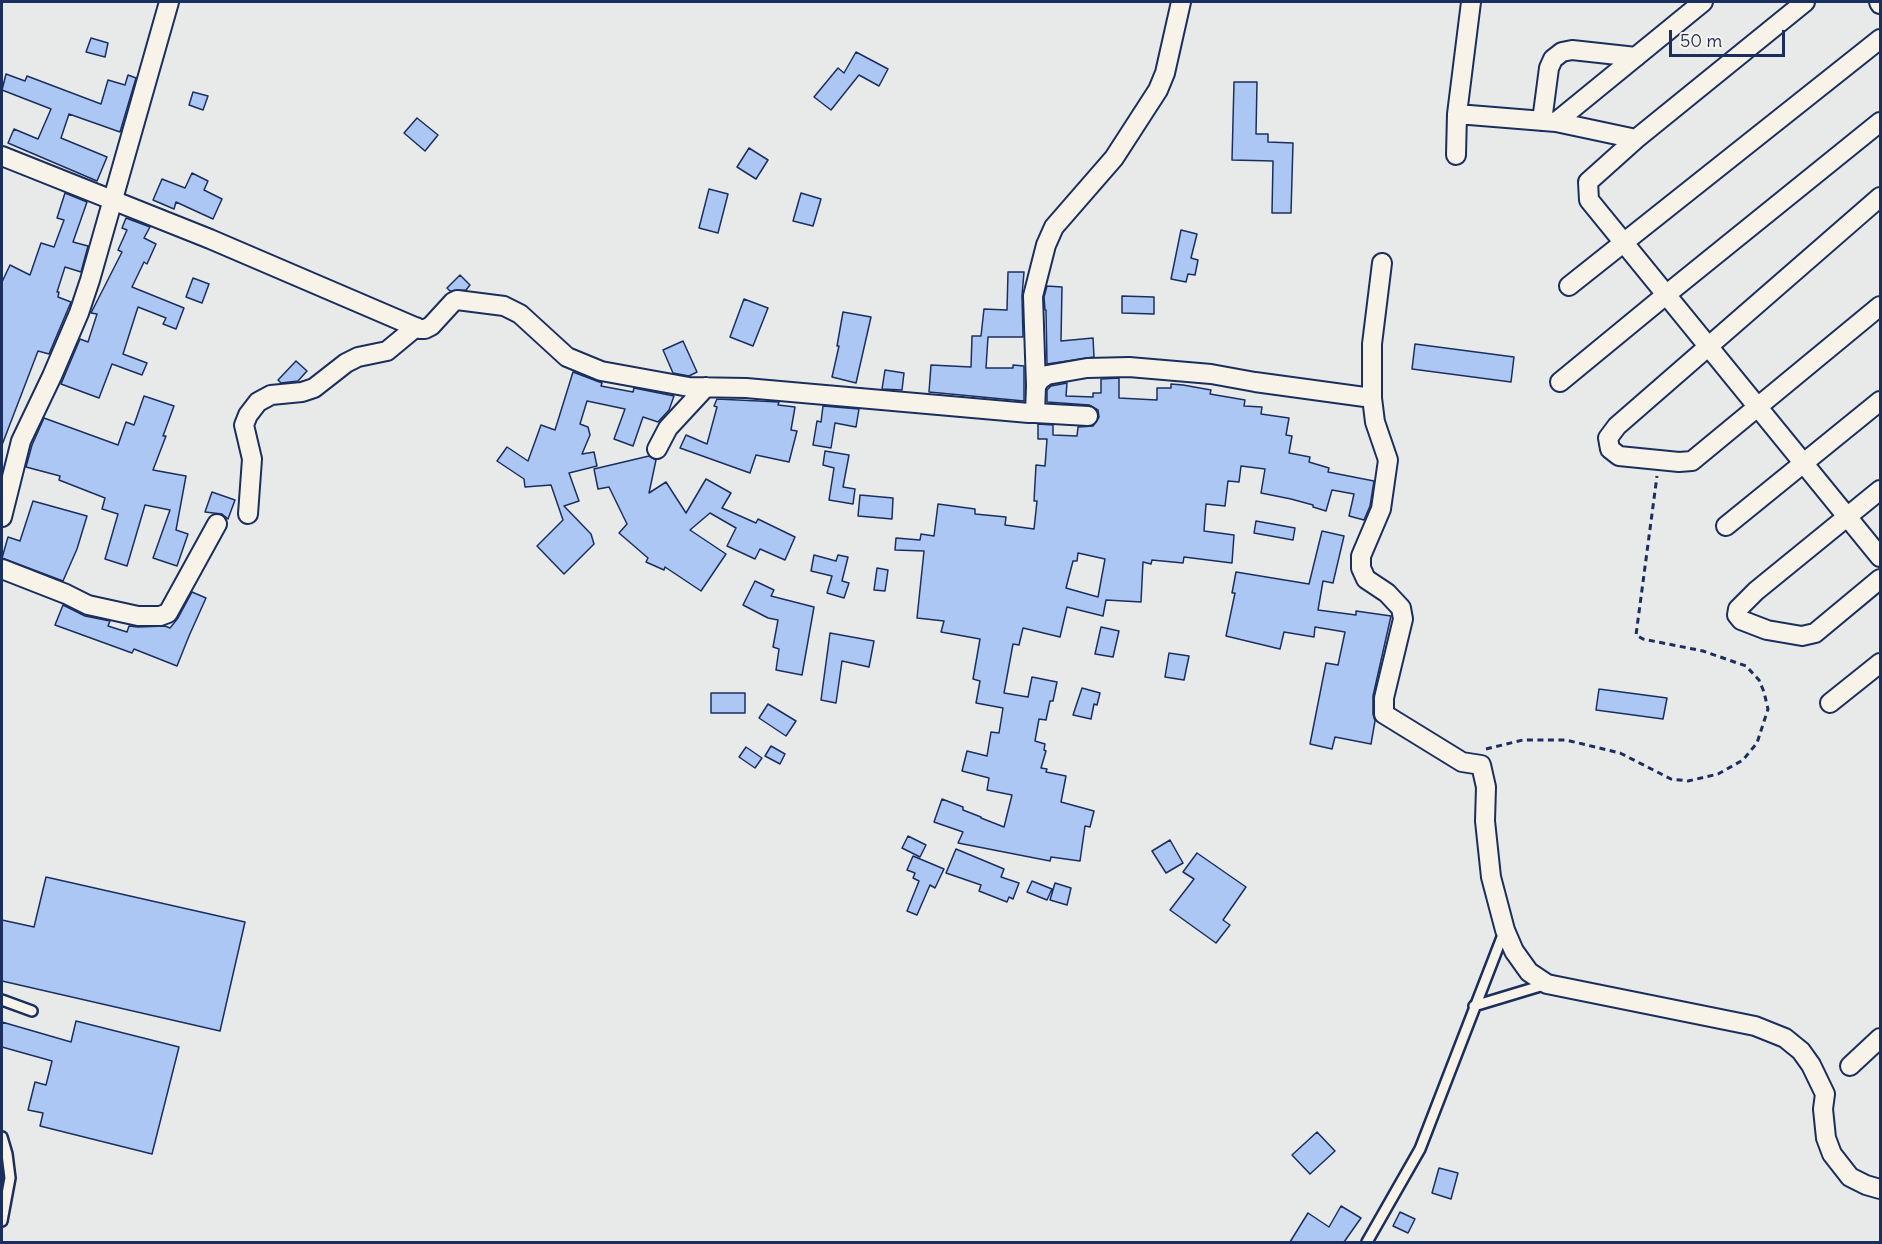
<!DOCTYPE html>
<html>
<head>
<meta charset="utf-8">
<style>
	body { margin:0 }
	#map { position:relative; width:1882px; height:1244px; overflow:hidden; background:#e8eaea; font-family:Delius,sans-serif }
	canvas { display:block }
	.frame { position:absolute; inset:0; border:3px solid #1b2f5e; pointer-events:none }
	.scale { position:absolute; left:1669px; top:30px; width:116px; height:27px; box-sizing:border-box; border:3px solid #1b2f5e; border-top:0; padding-left:8px; font-size:18px; line-height:21px; white-space:nowrap; color:#1b2f5e; -webkit-text-stroke:4px #f7f3e8; paint-order:stroke }
</style>
</head>
<body>
<div id="map">
<canvas width="1882" height="1244"></canvas>
<div class="frame"></div>
<div class="scale">50 m</div>
</div>
<script>
const c = document.querySelector('canvas').getContext('2d');
c.lineJoin = 'round';
function fill(path, color) {
  c.fillStyle = color;
  c.fill(path, 'evenodd');
}
function toPath(rows) {
  const path = new Path2D();
  for (const r of rows) {
    path.moveTo(r[0], r[1]);
    for (let i = 2; i < r.length; i += 2) path.lineTo(r[i], r[i + 1]);
  }
  return path;
}
function trace(path, color, width, dash) {
  c.strokeStyle = color;
  c.lineWidth = width;
  c.lineCap = dash ? 'butt' : 'round';
  c.setLineDash(dash || []);
  c.stroke(path);
}
const building = toPath([
	[91,38,108,43,105,57,86,52,91,38],
	[856,52,888,69,879,86,859,75,831,110,814,97,838,68,844,73,856,52],
	[6,74,25,81,27,76,101,104,108,80,125,85,128,75,136,78,120,132,69,114,61,138,107,157,97,181,8,143,14,129,38,139,51,109,2,90,6,74],
	[1234,82,1257,82,1256,134,1268,134,1268,142,1293,143,1291,213,1272,213,1273,161,1232,160,1234,82],
	[193,92,208,96,203,110,189,105,193,92],
	[417,118,438,135,425,151,404,133,417,118],
	[749,148,768,160,756,179,737,167,749,148],
	[192,173,208,181,204,190,222,199,213,219,176,202,174,209,153,200,162,179,185,188,192,173],
	[709,189,728,194,718,233,699,228,709,189],
	[65,193,87,202,73,242,88,246,81,272,65,267,57,292,59,292,58,297,71,302,68,309,49,354,38,351,2,445,2,282,10,265,30,275,41,243,54,247,64,220,57,218,65,193],
	[801,193,821,199,813,226,793,221,801,193],
	[126,218,150,227,144,238,156,244,147,264,144,262,132,287,184,308,176,329,163,324,166,318,138,307,123,354,147,363,142,375,112,364,99,398,61,384,80,339,88,342,97,314,91,313,122,252,118,250,127,230,122,228,126,218],
	[1181,230,1197,234,1191,258,1198,260,1195,275,1188,274,1186,282,1171,279,1181,230],
	[1008,272,1024,272,1022,296,1023,337,988,337,986,368,1013,368,1013,365,1024,366,1024,401,929,392,931,365,971,367,972,336,981,336,984,309,1007,310,1008,272],
	[460,275,470,285,466,290,450,291,447,288,460,275],
	[193,278,209,284,202,303,186,297,193,278],
	[1047,286,1062,287,1061,341,1093,338,1094,357,1047,364,1046,310,1045,310,1044,297,1047,286],
	[1122,296,1154,297,1154,314,1122,313,1122,296],
	[744,299,768,308,753,346,730,337,744,299],
	[843,312,871,317,856,383,832,377,839,346,837,346,843,312],
	[683,341,697,372,689,376,673,373,663,350,683,341],
	[1415,344,1514,357,1511,382,1412,369,1415,344],
	[296,361,307,371,298,381,281,383,278,380,296,361],
	[885,370,904,373,902,390,882,389,885,370],
	[573,372,602,383,601,386,633,392,634,388,674,396,669,410,658,422,643,417,633,446,614,439,625,409,587,401,580,424,588,427,590,435,582,454,594,452,597,466,569,473,579,501,564,506,591,534,594,544,564,574,537,546,563,520,551,485,525,487,524,479,497,461,507,447,528,461,541,425,555,430,573,372],
	[1119,378,1119,398,1157,400,1157,388,1171,388,1171,384,1183,385,1211,390,1210,394,1245,400,1244,406,1262,407,1261,414,1289,418,1286,435,1292,436,1289,453,1310,457,1309,462,1329,468,1328,472,1374,481,1370,506,1364,520,1349,516,1354,494,1332,490,1326,511,1313,507,1313,505,1291,499,1261,493,1265,469,1241,466,1239,482,1228,481,1225,506,1206,504,1204,531,1234,535,1232,563,1184,557,1183,563,1152,560,1151,564,1143,562,1141,602,1106,600,1103,616,1067,607,1060,637,1023,628,1019,645,1013,644,1004,693,1028,697,1032,677,1057,682,1053,701,1050,701,1046,720,1039,719,1035,741,1045,744,1044,750,1046,751,1041,768,1047,769,1046,772,1066,776,1061,802,1094,811,1090,827,1085,826,1080,861,1051,857,1050,861,958,843,963,832,934,822,942,799,963,807,963,810,981,817,981,818,1004,827,1012,795,987,790,989,778,962,771,967,751,987,756,991,732,999,733,1003,708,976,703,980,681,973,679,980,639,941,632,944,621,917,618,924,551,895,550,896,538,920,540,921,534,934,536,938,504,975,509,975,514,1006,517,1005,525,1034,529,1037,501,1034,501,1036,465,1045,466,1047,439,1038,439,1038,424,1053,425,1053,435,1077,436,1078,427,1093,426,1099,417,1098,410,1089,405,1047,402,1047,390,1051,386,1067,383,1066,396,1093,397,1093,393,1101,393,1101,379,1119,378],
	[1078,553,1105,559,1098,597,1066,588,1073,561,1077,561,1078,553],
	[144,396,174,406,163,436,166,436,153,470,186,476,176,530,188,534,177,566,153,558,170,510,145,505,127,566,105,559,118,514,102,509,105,498,59,480,60,476,26,467,32,445,44,418,118,445,126,422,134,425,144,396],
	[717,399,779,402,778,405,795,407,791,430,797,431,789,462,756,455,750,473,680,448,686,435,707,444,717,407,714,406,717,399],
	[823,406,859,409,856,427,835,423,831,448,813,445,817,421,821,422,823,406],
	[825,451,849,455,843,487,855,489,853,504,829,500,834,468,823,465,825,451],
	[649,456,656,460,649,493,666,482,686,513,706,479,731,493,722,508,756,523,758,519,795,537,785,560,760,549,755,559,727,546,736,528,710,513,690,530,726,554,701,591,665,567,664,570,646,562,648,558,619,533,627,524,609,487,598,489,594,469,649,456],
	[212,492,235,500,228,519,222,514,205,512,212,492],
	[860,495,893,498,892,519,858,516,860,495],
	[33,501,87,516,77,549,63,581,2,558,8,537,20,541,33,501],
	[1256,521,1295,528,1293,540,1254,533,1256,521],
	[1322,531,1344,536,1333,583,1323,581,1318,610,1356,615,1356,611,1391,616,1373,696,1373,714,1375,721,1371,744,1335,737,1332,749,1310,744,1326,663,1338,665,1345,632,1315,627,1314,637,1284,632,1280,649,1226,636,1235,593,1232,593,1236,572,1309,584,1322,531],
	[814,555,836,561,838,555,848,557,842,581,849,583,844,598,827,593,832,576,811,571,814,555],
	[877,568,888,570,885,591,874,590,877,568],
	[755,581,774,590,771,596,814,607,802,675,776,670,779,649,773,647,778,620,768,618,743,605,755,581],
	[192,592,206,598,189,636,177,666,134,649,132,653,55,625,63,605,85,616,110,621,108,626,127,632,129,626,138,627,165,626,170,628,178,618,192,592],
	[1101,627,1119,631,1113,657,1095,654,1101,627],
	[830,633,874,641,869,667,842,661,836,703,821,700,830,633],
	[1169,653,1189,656,1184,680,1165,677,1169,653],
	[1082,688,1100,693,1097,705,1094,704,1091,719,1073,715,1082,688],
	[1599,689,1667,698,1663,719,1596,710,1599,689],
	[711,693,745,693,745,713,711,713,711,693],
	[768,704,796,721,786,736,759,718,768,704],
	[771,746,785,754,780,764,765,756,771,746],
	[746,747,762,758,755,768,739,757,746,747],
	[908,836,926,845,920,857,902,848,908,836],
	[1170,840,1183,863,1166,873,1152,851,1170,840],
	[956,849,1004,869,1001,877,1019,883,1013,899,1009,897,1007,902,979,891,981,885,946,873,956,849],
	[1197,853,1246,887,1223,920,1230,925,1216,943,1170,910,1194,879,1183,872,1197,853],
	[913,856,944,869,935,888,930,885,917,915,907,911,919,881,913,878,915,873,907,870,913,856],
	[46,877,245,922,220,1031,2,981,2,920,34,927,46,877],
	[1032,881,1052,889,1047,900,1027,892,1032,881],
	[1055,883,1071,888,1067,905,1050,900,1055,883],
	[76,1021,179,1047,152,1154,40,1126,43,1113,28,1110,35,1082,46,1085,52,1061,2,1047,2,1022,71,1042,76,1021],
	[1317,1132,1335,1151,1310,1174,1292,1155,1317,1132],
	[1439,1168,1458,1173,1451,1199,1432,1193,1439,1168],
	[1341,1206,1361,1218,1344,1242,1290,1242,1308,1213,1329,1227,1341,1206],
	[1400,1212,1415,1219,1408,1233,1393,1226,1400,1212]
]);
fill(building, '#adc7f4');
trace(building, '#1b2f5e', 1.5);
const lane = toPath([
	[2,1000,32,1011],
	[1474,1006,1547,984],
	[2,1137,7,1154,10,1178,2,1221],
	[1367,1242,1420,1149,1504,932]
]);
const street = toPath([
	[1879,2,1880,4],
	[1457,114,1556,122,1636,139,1588,182,1589,200,1880,557],
	[1542,121,1549,68,1553,59,1562,52,1572,50,1636,57],
	[1556,122,1703,2],
	[1636,139,1805,2],
	[1456,155,1457,114,1471,2],
	[2,156,210,239,420,329,425,329,431,326,453,302,457,300,504,306,520,314,567,357,601,371,689,387,746,388,1029,413,1035,413,1036,386,1040,380,1047,375,1087,368,1129,367,1211,374,1255,382,1372,398,1375,422,1388,460,1381,509,1361,556,1361,568,1366,579,1387,593,1401,608,1403,619,1384,698,1384,714,1462,762,1481,765,1486,787,1485,821,1491,877,1505,930,1514,951,1529,972,1547,984,1755,1026,1785,1038,1801,1051,1811,1065,1825,1094,1823,1109,1826,1138,1832,1154,1850,1177,1866,1185,1880,1189],
	[1880,197,1617,426,1608,438,1610,449,1619,456,1679,462,1692,461,1880,306],
	[1569,286,1880,39],
	[1560,382,1667,294,1880,122],
	[1036,386,1033,296,1046,245,1054,227,1114,158,1158,90,1165,73,1181,2],
	[1372,398,1372,344,1382,263],
	[1035,413,1088,416],
	[657,449,668,428,706,387],
	[1880,490,1756,591,1738,609,1737,615,1741,620,1767,630,1802,636,1815,633,1880,579],
	[248,514,252,459,244,425,248,415,258,402,271,395,302,392,314,388,346,363,358,357,387,351,416,327],
	[2,517,21,441,52,376,79,313,90,280,169,2],
	[1726,526,1880,401],
	[2,569,66,594,88,605,138,616,160,616,168,613,217,524],
	[1830,703,1880,663],
	[1850,1066,1880,1038]
]);
trace(lane, '#1b2f5e', 14);
trace(street, '#1b2f5e', 22);
trace(toPath([
	[1486,749,1523,740,1566,740,1620,753,1671,779,1688,781,1718,774,1743,760,1757,743,1768,709,1764,692,1759,680,1746,666,1703,651,1643,639,1636,635,1657,476]
]), '#1b2f5e', 3, [6, 4.5]);
trace(lane, '#f7f3e8', 9);
trace(street, '#f7f3e8', 18);
</script>
</body>
</html>
